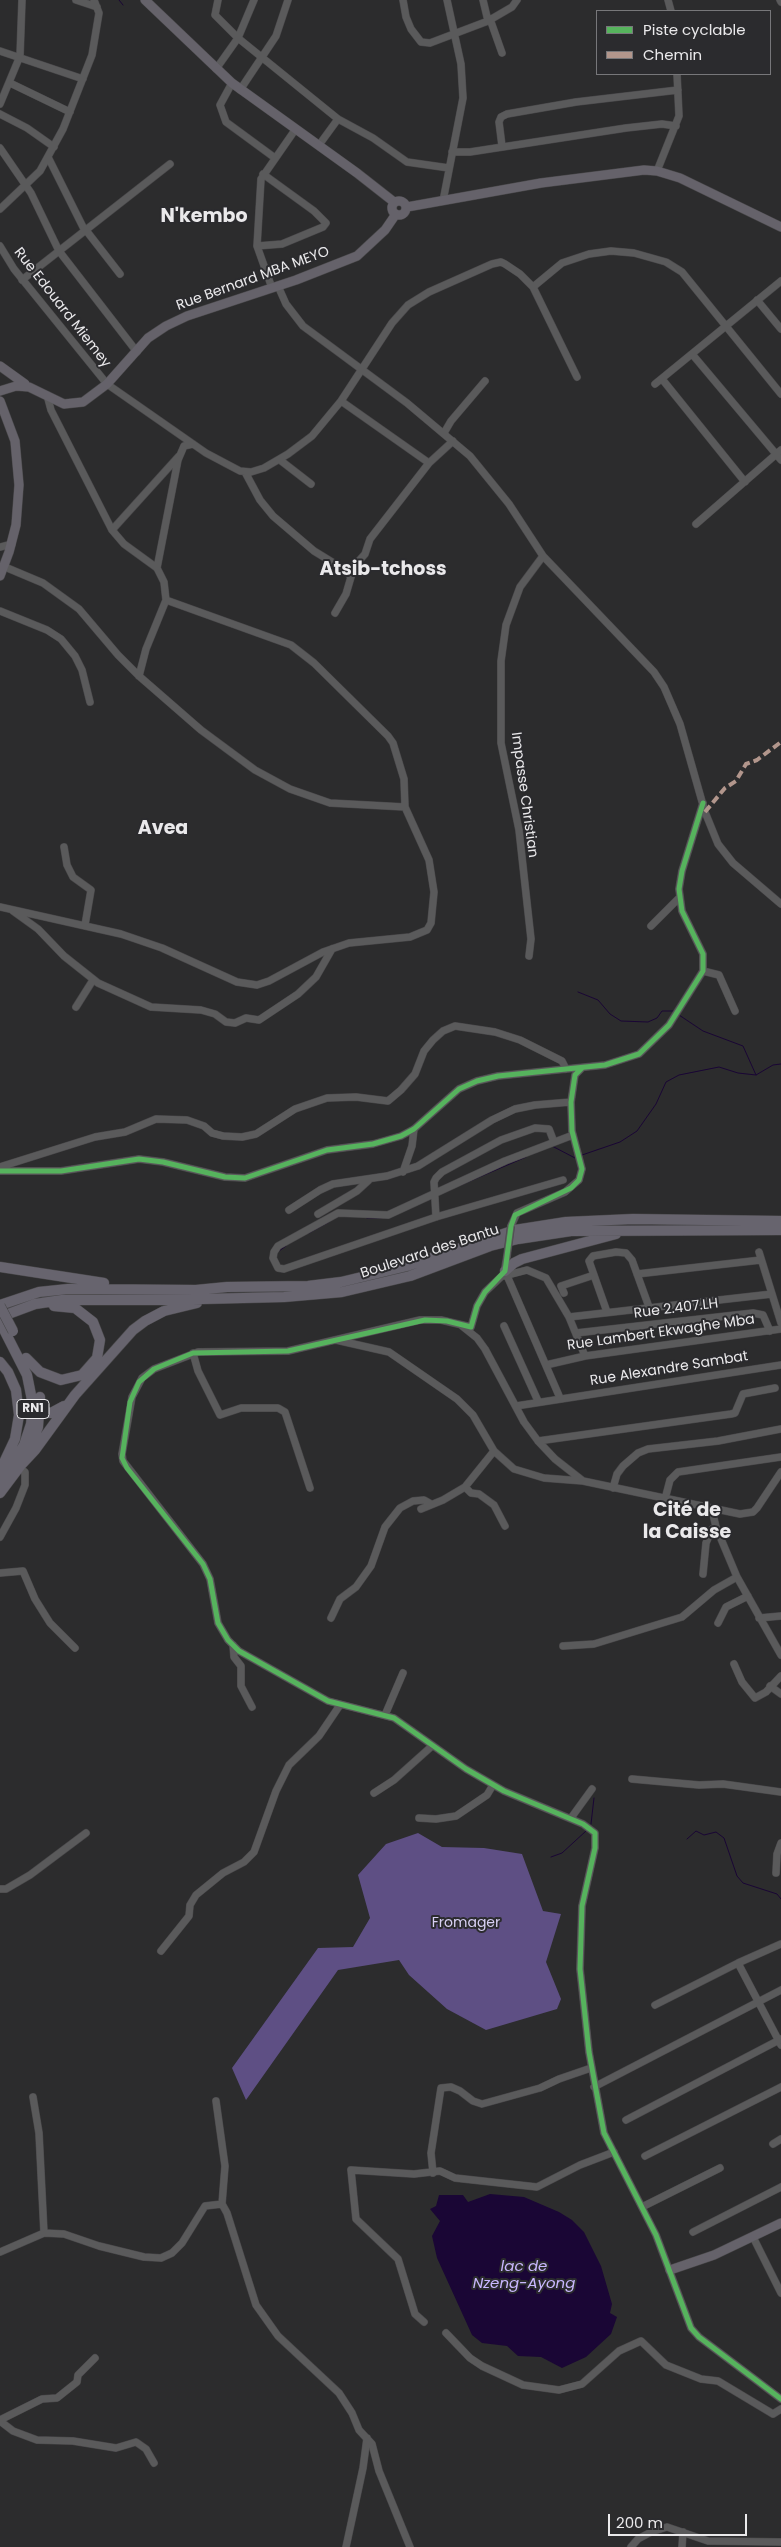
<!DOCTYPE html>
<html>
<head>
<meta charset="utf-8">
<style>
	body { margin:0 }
	#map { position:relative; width:781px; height:2547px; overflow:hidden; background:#2c2c2d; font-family:Poppins,sans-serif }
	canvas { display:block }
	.legend { position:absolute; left:596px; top:10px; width:175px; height:65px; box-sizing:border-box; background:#2b2b2e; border:1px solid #77777a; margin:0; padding:6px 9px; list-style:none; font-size:15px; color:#eae9eb }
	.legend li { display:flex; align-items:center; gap:10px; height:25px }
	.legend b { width:25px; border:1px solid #77777a }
	.scale { position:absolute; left:608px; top:2514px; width:139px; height:22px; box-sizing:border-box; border:2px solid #eae9eb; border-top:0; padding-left:6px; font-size:15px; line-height:18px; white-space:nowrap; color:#eae9eb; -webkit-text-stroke:4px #2b2b2e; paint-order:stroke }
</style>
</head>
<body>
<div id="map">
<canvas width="781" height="2547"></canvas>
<ul class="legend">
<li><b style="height:6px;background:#56b35d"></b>Piste cyclable</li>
<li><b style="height:6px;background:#b2968c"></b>Chemin</li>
</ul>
<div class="scale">200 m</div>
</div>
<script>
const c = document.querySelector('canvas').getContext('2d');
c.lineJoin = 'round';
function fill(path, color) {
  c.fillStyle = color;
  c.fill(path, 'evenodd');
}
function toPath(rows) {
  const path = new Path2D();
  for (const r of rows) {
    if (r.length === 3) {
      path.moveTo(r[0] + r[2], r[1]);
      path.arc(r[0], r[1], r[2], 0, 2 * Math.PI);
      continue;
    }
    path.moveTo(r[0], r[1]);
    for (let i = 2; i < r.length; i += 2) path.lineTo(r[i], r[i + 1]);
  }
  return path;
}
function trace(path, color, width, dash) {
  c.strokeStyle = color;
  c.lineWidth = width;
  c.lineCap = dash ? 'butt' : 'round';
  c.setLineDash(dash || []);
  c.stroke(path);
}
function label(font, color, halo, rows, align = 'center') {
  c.font = font + ' Poppins,sans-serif';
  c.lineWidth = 4;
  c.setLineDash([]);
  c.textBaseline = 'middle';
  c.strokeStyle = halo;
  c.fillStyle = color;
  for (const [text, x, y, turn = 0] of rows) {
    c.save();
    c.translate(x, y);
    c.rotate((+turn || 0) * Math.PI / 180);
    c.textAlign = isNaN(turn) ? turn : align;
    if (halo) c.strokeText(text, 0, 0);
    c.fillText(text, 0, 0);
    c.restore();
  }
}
fill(toPath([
	[418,1833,442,1847,484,1848,522,1854,543,1911,561,1914,546,1962,561,1999,557,2009,486,2030,447,2009,409,1975,399,1960,338,1970,246,2100,232,2068,318,1948,353,1947,370,1918,358,1875,386,1844]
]), '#5e4f84');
fill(toPath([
	[490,2194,524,2197,559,2212,572,2220,584,2232,601,2266,612,2304,610,2313,617,2317,611,2334,586,2357,562,2368,541,2357,518,2356,507,2346,482,2343,472,2335,437,2258,432,2236,440,2221,430,2209,436,2206,439,2195,463,2195,468,2202]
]), '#1a0635');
trace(toPath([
	[119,0,123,5],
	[578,992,598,1000,610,1014,621,1021,648,1022,657,1018,662,1011,674,1011],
	[679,1015,703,1031,743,1046,756,1075,773,1065,781,1064],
	[552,1146,575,1158],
	[582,1155,620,1142,637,1131,656,1104,666,1082,679,1075,719,1067,738,1073,756,1075],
	[461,1185,526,1157],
	[367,1218,382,1218],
	[309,1233,329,1222],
	[279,1251,286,1246],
	[591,1824,594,1798],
	[687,1839,696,1831,704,1835,716,1832,724,1838,737,1876,743,1883,777,1894,781,1899],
	[551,1857,562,1853,586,1831]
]), '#1a0635', 1);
const minor = toPath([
	[76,0,97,7],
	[218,0,215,15,238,38,338,119,373,138,407,162,449,168],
	[403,0,406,17,411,29,421,42,430,43,488,21,512,7,517,0],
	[483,0,488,21],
	[668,0,671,11],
	[780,0,781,2],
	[490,19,502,53],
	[0,51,83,79],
	[216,69,238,38,254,0],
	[10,83,70,112],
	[232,83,220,105,226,122,275,158],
	[240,90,276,36,288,0],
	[0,104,20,56,22,0],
	[0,114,27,128,54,147],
	[319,145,338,119],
	[502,146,499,122,501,117,507,114,576,102,678,90],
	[0,148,31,193,59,251,137,352],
	[452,152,470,152,626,128,662,124,676,126],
	[48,157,84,229],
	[657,171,679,116,677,74],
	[443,201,463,98,461,64,447,0],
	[0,209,40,171,63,129,92,55,99,13,94,0],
	[85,229,120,274],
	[0,246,14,269,107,384,206,453,240,471,251,472,264,468,288,454,312,436,341,401,392,323,408,305,429,292,492,264,501,262,505,264,520,274,533,287,577,377],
	[257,246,282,244,323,227,326,223,314,211,263,174],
	[22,280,170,164],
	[278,286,286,304,303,326,407,403,470,456,509,504,543,556,654,672,664,687,680,724,705,812,718,844,733,863,781,904],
	[533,287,562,263,589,254,611,251,634,253,666,262,682,272,781,394],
	[272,288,257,246,261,179,295,130],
	[757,300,781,329],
	[692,354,781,460],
	[662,379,745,482],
	[655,384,781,281],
	[47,395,51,410,112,530,124,544,157,568,164,582,166,600,146,649,139,676],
	[341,401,429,463],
	[444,433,451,421,485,381],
	[280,460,311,484],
	[245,472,260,500,273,516,314,551,345,570,351,577,346,594,335,613],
	[696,524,781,450],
	[112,530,179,456],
	[0,547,12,544],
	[5,567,43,583,79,609,118,655,139,676,201,730,255,770,290,789,330,803,405,807],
	[157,568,178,460,184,446,193,444],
	[348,573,365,554,370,539,429,463,453,441],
	[0,611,47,630,61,639,75,656,82,670,90,702],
	[64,847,67,865,73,877,91,890,85,925],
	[0,907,121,934,162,948,237,982,257,985,269,981,323,952,349,943,410,937,427,930,431,923,434,892,429,860,405,807,404,779,393,743,388,736,314,663,291,645,166,600],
	[13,911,38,929,64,956,98,983,151,1007,201,1010,215,1014,226,1022,235,1023,246,1018,259,1020,298,994,316,977,332,949],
	[651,926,680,897],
	[529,956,531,939,519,830,501,743,501,661,506,625,520,587,543,556],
	[703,971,719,975,735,1011],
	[76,1007,93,980],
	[0,1167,95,1137,125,1132,156,1119,187,1120,204,1126,212,1133,223,1136,242,1137,256,1134,295,1109,327,1098,356,1097,388,1101,401,1090,415,1074,424,1051,433,1040,443,1031,455,1026,495,1032,520,1040,562,1061,566,1069],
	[0,1171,61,1171,139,1159,163,1162,225,1177,245,1178,327,1150,373,1144,401,1136,414,1129,459,1089,477,1081,498,1076,605,1065,639,1054,669,1025,703,971,703,954,682,911,679,889,682,871,703,803],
	[403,1172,412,1146,414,1129],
	[563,1180,436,1217,284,1269,278,1268,273,1258,274,1252,278,1246,338,1213,388,1215,505,1161,573,1135],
	[289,1210,320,1190,333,1184,387,1176,418,1166,492,1120,515,1109,535,1105,571,1102],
	[318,1214,357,1191,369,1180],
	[436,1217,434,1182,436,1178,442,1172,501,1140,535,1128,549,1129,554,1142],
	[511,1226,517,1213,565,1192,579,1180,582,1169,572,1131,571,1102,575,1075,582,1068],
	[759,1252,781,1323],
	[507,1256,504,1274,485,1292,477,1306,471,1327,441,1320,420,1320,288,1351,198,1352,154,1369,142,1378,132,1397,122,1454,123,1461,203,1564,210,1579,218,1623,228,1640,239,1651,328,1701,394,1718,466,1769,504,1791,583,1824,595,1833,595,1848,582,1906,580,1969,589,2052,604,2133,656,2235,691,2328,699,2337,781,2399],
	[505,1271,560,1398],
	[637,1274,761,1260],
	[504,1276,527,1270,546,1278,569,1317,585,1356],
	[564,1293,561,1286,594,1275],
	[607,1312,589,1261,593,1256,616,1252,626,1253,632,1260,649,1307],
	[569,1317,772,1294],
	[462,1326,477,1338,485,1349,524,1422,538,1441,555,1459,583,1481,740,1514,753,1512,757,1508,781,1472],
	[504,1326,538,1401],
	[576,1333,753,1313,763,1315,770,1331],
	[336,1340,389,1352,457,1399,473,1415,494,1451,514,1469,544,1478,583,1481],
	[193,1353,198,1371,220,1415,241,1408,278,1408,285,1412,310,1488],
	[546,1365,585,1356,781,1329],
	[516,1406,781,1365],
	[538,1441,731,1414,735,1413,743,1394,775,1388],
	[465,1487,471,1493,479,1494,494,1505,505,1526],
	[613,1488,617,1474,623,1466,638,1453,648,1449,718,1441,781,1429],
	[665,1499,670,1480,678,1472,781,1457],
	[421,1509,443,1500,465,1487,494,1451],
	[712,1510,716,1527,737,1577,781,1655],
	[0,1537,16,1508,25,1485,25,1472,19,1468],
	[0,1573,23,1571,35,1599,50,1623,75,1648],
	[703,1574,706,1543,712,1529,716,1527],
	[331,1618,340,1599,356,1587,371,1566,385,1527,400,1508,413,1501,424,1500,431,1504],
	[759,1618,781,1616],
	[718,1623,726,1607,748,1596],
	[233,1645,234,1657,241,1666,241,1686,252,1707],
	[563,1646,594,1644,682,1617,714,1590,737,1577],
	[734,1664,742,1682,755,1698,766,1692,781,1676],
	[770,1686,781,1694],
	[385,1715,403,1673],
	[632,1779,699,1785,723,1784,781,1792],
	[374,1793,394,1780,432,1746],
	[419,1818,436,1819,456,1816,487,1795,493,1785],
	[571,1818,592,1789],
	[776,1873,777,1854,781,1843],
	[0,1889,6,1889,30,1875,86,1833],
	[161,1951,189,1916,190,1905,196,1895,223,1873,244,1862,254,1852,276,1791,289,1765,319,1736,340,1705],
	[738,1963,781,2045],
	[655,2005,738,1963,781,1944],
	[594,2087,781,1990],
	[33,2097,39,2133,44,2233],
	[216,2101,225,2166,222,2204,227,2213,256,2305,278,2336,339,2393,352,2413,359,2430,372,2444,379,2471,410,2547],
	[626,2120,781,2039],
	[773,2144,781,2139],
	[645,2156,781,2087],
	[433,2173,431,2153,441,2088,451,2087,460,2091,473,2101,482,2104,540,2088,559,2079,591,2068],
	[642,2207,720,2168],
	[693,2232,781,2187],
	[753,2237,781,2293],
	[0,2252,44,2233,64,2234,99,2246,144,2257,161,2258,172,2253,182,2243,205,2206,222,2204],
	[424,2322,415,2314,398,2259,356,2219,351,2170,414,2174,440,2171,455,2178,537,2187,580,2165,614,2152],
	[446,2333,470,2358,482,2366,523,2385,559,2390,582,2384,619,2351,641,2341,666,2365,701,2379,718,2381,773,2414,781,2409],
	[0,2420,42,2399,57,2398,77,2382,78,2375,95,2358],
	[0,2421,13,2431,37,2440,73,2441,116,2448,136,2442,146,2449,154,2463],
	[346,2547,363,2468,367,2438],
	[631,2547,638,2539,651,2532,667,2527,708,2541,781,2542],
	[682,2547,683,2532]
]);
const major = toPath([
	[145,0,232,83,357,173,394,202],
	[399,208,7],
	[407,207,541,183,644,170,657,171,680,178,781,227],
	[0,366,25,384],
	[0,391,16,386,29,387,64,404,83,402,107,384,148,338,166,326,187,316,296,280,357,256,385,230,396,214],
	[0,401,15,441,19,485,16,525,9,552,0,576],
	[670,2270,714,2255,781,2223]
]);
const highway = toPath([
	[0,1267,104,1283],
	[505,1271,514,1263,522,1259,616,1234],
	[0,1305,39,1292,68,1289,196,1290,227,1287,308,1286,341,1282,407,1266,515,1230,566,1222,633,1219,781,1221],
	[0,1317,35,1304,62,1300,162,1300,284,1297,342,1292,410,1276,490,1246,518,1239,571,1231,781,1230],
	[0,1322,27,1375,33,1405,31,1424,24,1445,0,1481],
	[26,1358,40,1372,61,1380,82,1375,97,1358,100,1340,93,1322,75,1308,54,1306],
	[0,1362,8,1372,16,1390,19,1415,15,1439,0,1471],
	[36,1404,45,1412,51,1413,64,1406],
	[28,1453,38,1427,40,1397],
	[0,1493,21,1465,35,1450,75,1395,133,1330,145,1321,164,1311,197,1303]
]);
trace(minor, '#484749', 8);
trace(major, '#484749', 10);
trace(highway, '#484749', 11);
trace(minor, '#5a5a5b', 7);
trace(major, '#65626a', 9);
trace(highway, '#67646e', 10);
const minorBridge = toPath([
	[507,1256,511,1226]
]);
const highwayBridge = toPath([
	[0,1306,13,1331]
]);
trace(minorBridge, '#484749', 8, []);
trace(highwayBridge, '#484749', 11, []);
trace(minorBridge, '#5a5a5b', 7);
trace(highwayBridge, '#67646e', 10);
trace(toPath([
	[705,812,725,788,736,781,746,764,757,760,781,742]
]), '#b2968c', 4, [8, 4]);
trace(toPath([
	[582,1068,575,1075,571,1102,572,1131,582,1169,579,1180,571,1188,515,1215,511,1226,505,1271,485,1292,477,1306,471,1327,447,1321,425,1320,288,1351,193,1353,154,1369,139,1382,130,1402,122,1458,127,1468,203,1564,210,1579,218,1623,228,1640,239,1651,328,1701,394,1718,466,1769,504,1791,583,1824,595,1833,595,1848,582,1906,580,1969,589,2052,604,2133,656,2235,691,2328,699,2337,781,2399],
	[0,1171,61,1171,139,1159,163,1162,225,1177,245,1178,327,1150,373,1144,401,1136,414,1129,459,1089,477,1081,498,1076,605,1065,639,1054,669,1025,703,971,703,954,682,911,679,889,682,871,703,803]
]), '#56b35d', 5);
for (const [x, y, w] of [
	[33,1409,32]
]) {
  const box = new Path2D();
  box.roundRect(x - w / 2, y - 9.5, w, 19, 4);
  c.fillStyle = '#2b2b2e';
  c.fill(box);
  trace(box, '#eae9eb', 1);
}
label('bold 12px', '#eae9eb', null, [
	["RN1",33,1409]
]);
label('14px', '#eae9eb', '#2b2b2e', [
	["Rue Bernard MBA MEYO",253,279,-20],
	["Rue Edouard Miemey",62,308,52],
	["Impasse Christian",524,795,82],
	["Boulevard des Bantu",430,1252,-18],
	["Rue 2.407.LH",676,1309,-7],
	["Rue Lambert Ekwaghe Mba",661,1333,-8],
	["Rue Alexandre Sambat",669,1369,-9]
]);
label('14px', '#d8d0f4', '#2b2b2e', [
	["Fromager",466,1923]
]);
label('italic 15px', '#cab8ff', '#2b2b2e', [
	["lac de",524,2267],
	["Nzeng-Ayong",524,2284]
]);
label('bold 19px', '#eae9eb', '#2b2b2e', [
	["N'kembo",204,217],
	["Atsib-tchoss",383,570],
	["Avea",163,829],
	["Cité de",687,1511],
	["la Caisse",687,1533]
]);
</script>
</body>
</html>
